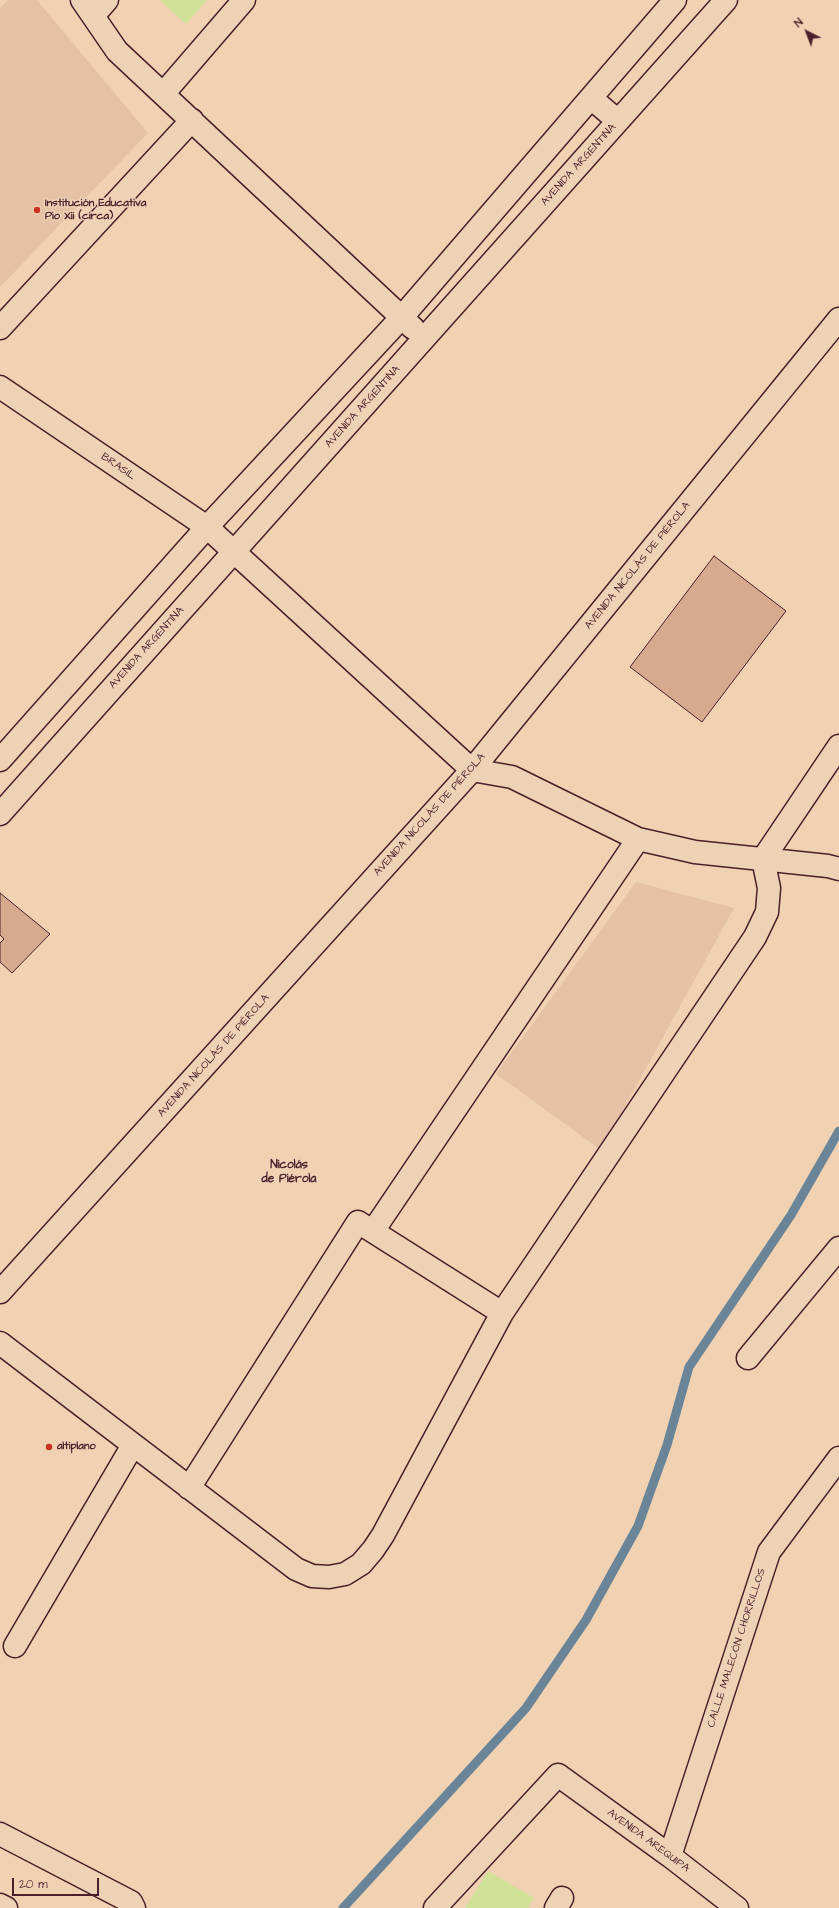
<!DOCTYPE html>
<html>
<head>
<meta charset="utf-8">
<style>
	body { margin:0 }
	#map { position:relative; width:839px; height:1908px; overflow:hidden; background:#f0d1b2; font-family:"Architects Daughter",sans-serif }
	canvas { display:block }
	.north { position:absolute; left:787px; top:12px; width:40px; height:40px; -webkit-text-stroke:3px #eed2b5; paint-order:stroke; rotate:318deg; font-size:11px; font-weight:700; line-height:16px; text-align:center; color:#4a1f2b }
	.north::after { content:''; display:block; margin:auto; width:14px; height:18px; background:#4a1f2b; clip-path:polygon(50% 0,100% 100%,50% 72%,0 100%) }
	.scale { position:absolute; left:12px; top:1878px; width:87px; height:18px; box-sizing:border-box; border:2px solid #4a1f2b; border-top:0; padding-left:5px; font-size:12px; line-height:14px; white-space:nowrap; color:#4a1f2b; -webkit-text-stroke:3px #eed2b5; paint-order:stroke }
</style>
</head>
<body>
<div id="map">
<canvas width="839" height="1908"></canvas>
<div class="north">N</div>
<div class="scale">20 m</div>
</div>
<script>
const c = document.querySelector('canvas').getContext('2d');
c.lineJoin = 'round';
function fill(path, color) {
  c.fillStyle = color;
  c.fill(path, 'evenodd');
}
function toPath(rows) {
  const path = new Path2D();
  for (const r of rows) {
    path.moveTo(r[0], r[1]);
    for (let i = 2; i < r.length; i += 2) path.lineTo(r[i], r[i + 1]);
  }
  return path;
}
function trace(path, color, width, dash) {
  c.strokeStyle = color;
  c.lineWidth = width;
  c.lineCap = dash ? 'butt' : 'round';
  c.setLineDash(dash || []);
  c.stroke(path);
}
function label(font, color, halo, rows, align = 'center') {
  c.font = font + ' "Architects Daughter",sans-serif';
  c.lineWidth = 3;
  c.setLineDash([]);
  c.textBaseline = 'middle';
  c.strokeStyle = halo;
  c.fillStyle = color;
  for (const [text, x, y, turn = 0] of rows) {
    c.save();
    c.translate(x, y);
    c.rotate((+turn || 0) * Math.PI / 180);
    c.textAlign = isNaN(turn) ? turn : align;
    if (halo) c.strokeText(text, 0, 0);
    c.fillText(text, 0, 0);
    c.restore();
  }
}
fill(toPath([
	[8,0,37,0,148,133,0,287,0,8],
	[636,882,734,908,601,1150,496,1074]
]), '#e5c2a5');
fill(toPath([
	[160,0,207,0,186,24],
	[488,1871,534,1898,528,1908,465,1908]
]), '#d0e297');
trace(toPath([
	[343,1908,526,1708,586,1620,638,1526,667,1445,689,1367,791,1215,839,1131]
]), '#6a8598', 9);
const building = toPath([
	[714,556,786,611,702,722,630,667,714,556],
	[0,893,50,934,12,973,0,962,0,943,4,939,0,935,0,893]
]);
fill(building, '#d5aa8e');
trace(building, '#4a1f2b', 1);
const minor = toPath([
	[82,0,117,51,413,328],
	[93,16,107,0],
	[163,94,244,0],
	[591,98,618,121],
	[0,328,192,120],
	[0,387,207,527,472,770,512,777,638,839,695,852,828,866,839,869],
	[0,760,207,527,402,317,675,0],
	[0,814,726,0],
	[373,1231,638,839],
	[0,1292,472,770,839,319],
	[0,1343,296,1569,312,1576,329,1577,345,1574,361,1564,373,1550,383,1535,502,1313,755,937,767,912,769,888,763,859,839,746],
	[748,1358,839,1248],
	[189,1488,358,1222,502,1313],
	[15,1646,133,1445],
	[0,1834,131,1902,134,1908],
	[670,1856,769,1552,839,1458],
	[0,1905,6,1908],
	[435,1908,558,1775,670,1856,737,1908],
	[556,1908,562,1898]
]);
trace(minor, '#4a1f2b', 25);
trace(minor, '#eed2b5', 22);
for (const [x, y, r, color] of [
	[37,210,4,"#c8321e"],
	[49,1447,4,"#c8321e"]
]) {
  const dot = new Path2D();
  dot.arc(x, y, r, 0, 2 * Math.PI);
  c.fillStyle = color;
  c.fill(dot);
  trace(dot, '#eed2b5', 1.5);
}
label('11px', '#4a1f2b', '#eed2b5', [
	["AVENIDA ARGENTINA",579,165,-48],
	["AVENIDA ARGENTINA",363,407,-48],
	["BRASIL",118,467,34],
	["AVENIDA NICOLÁS DE PIÉROLA",638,566,-51],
	["AVENIDA ARGENTINA",147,648,-48],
	["AVENIDA NICOLÁS DE PIÉROLA",430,815,-48],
	["AVENIDA NICOLÁS DE PIÉROLA",214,1056,-48],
	["CALLE MALECÓN CHORRILLOS",737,1648,-72],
	["AVENIDA AREQUIPA",648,1841,36]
]);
label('bold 11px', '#4a1f2b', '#eed2b5', [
	["Institución Educativa",45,204],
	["Pio Xii (circa)",45,217],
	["altiplano",57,1447]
], 'left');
label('bold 12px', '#4a1f2b', '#eed2b5', [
	["Nicolás",289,1165],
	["de Piérola",289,1179]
]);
</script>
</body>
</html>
